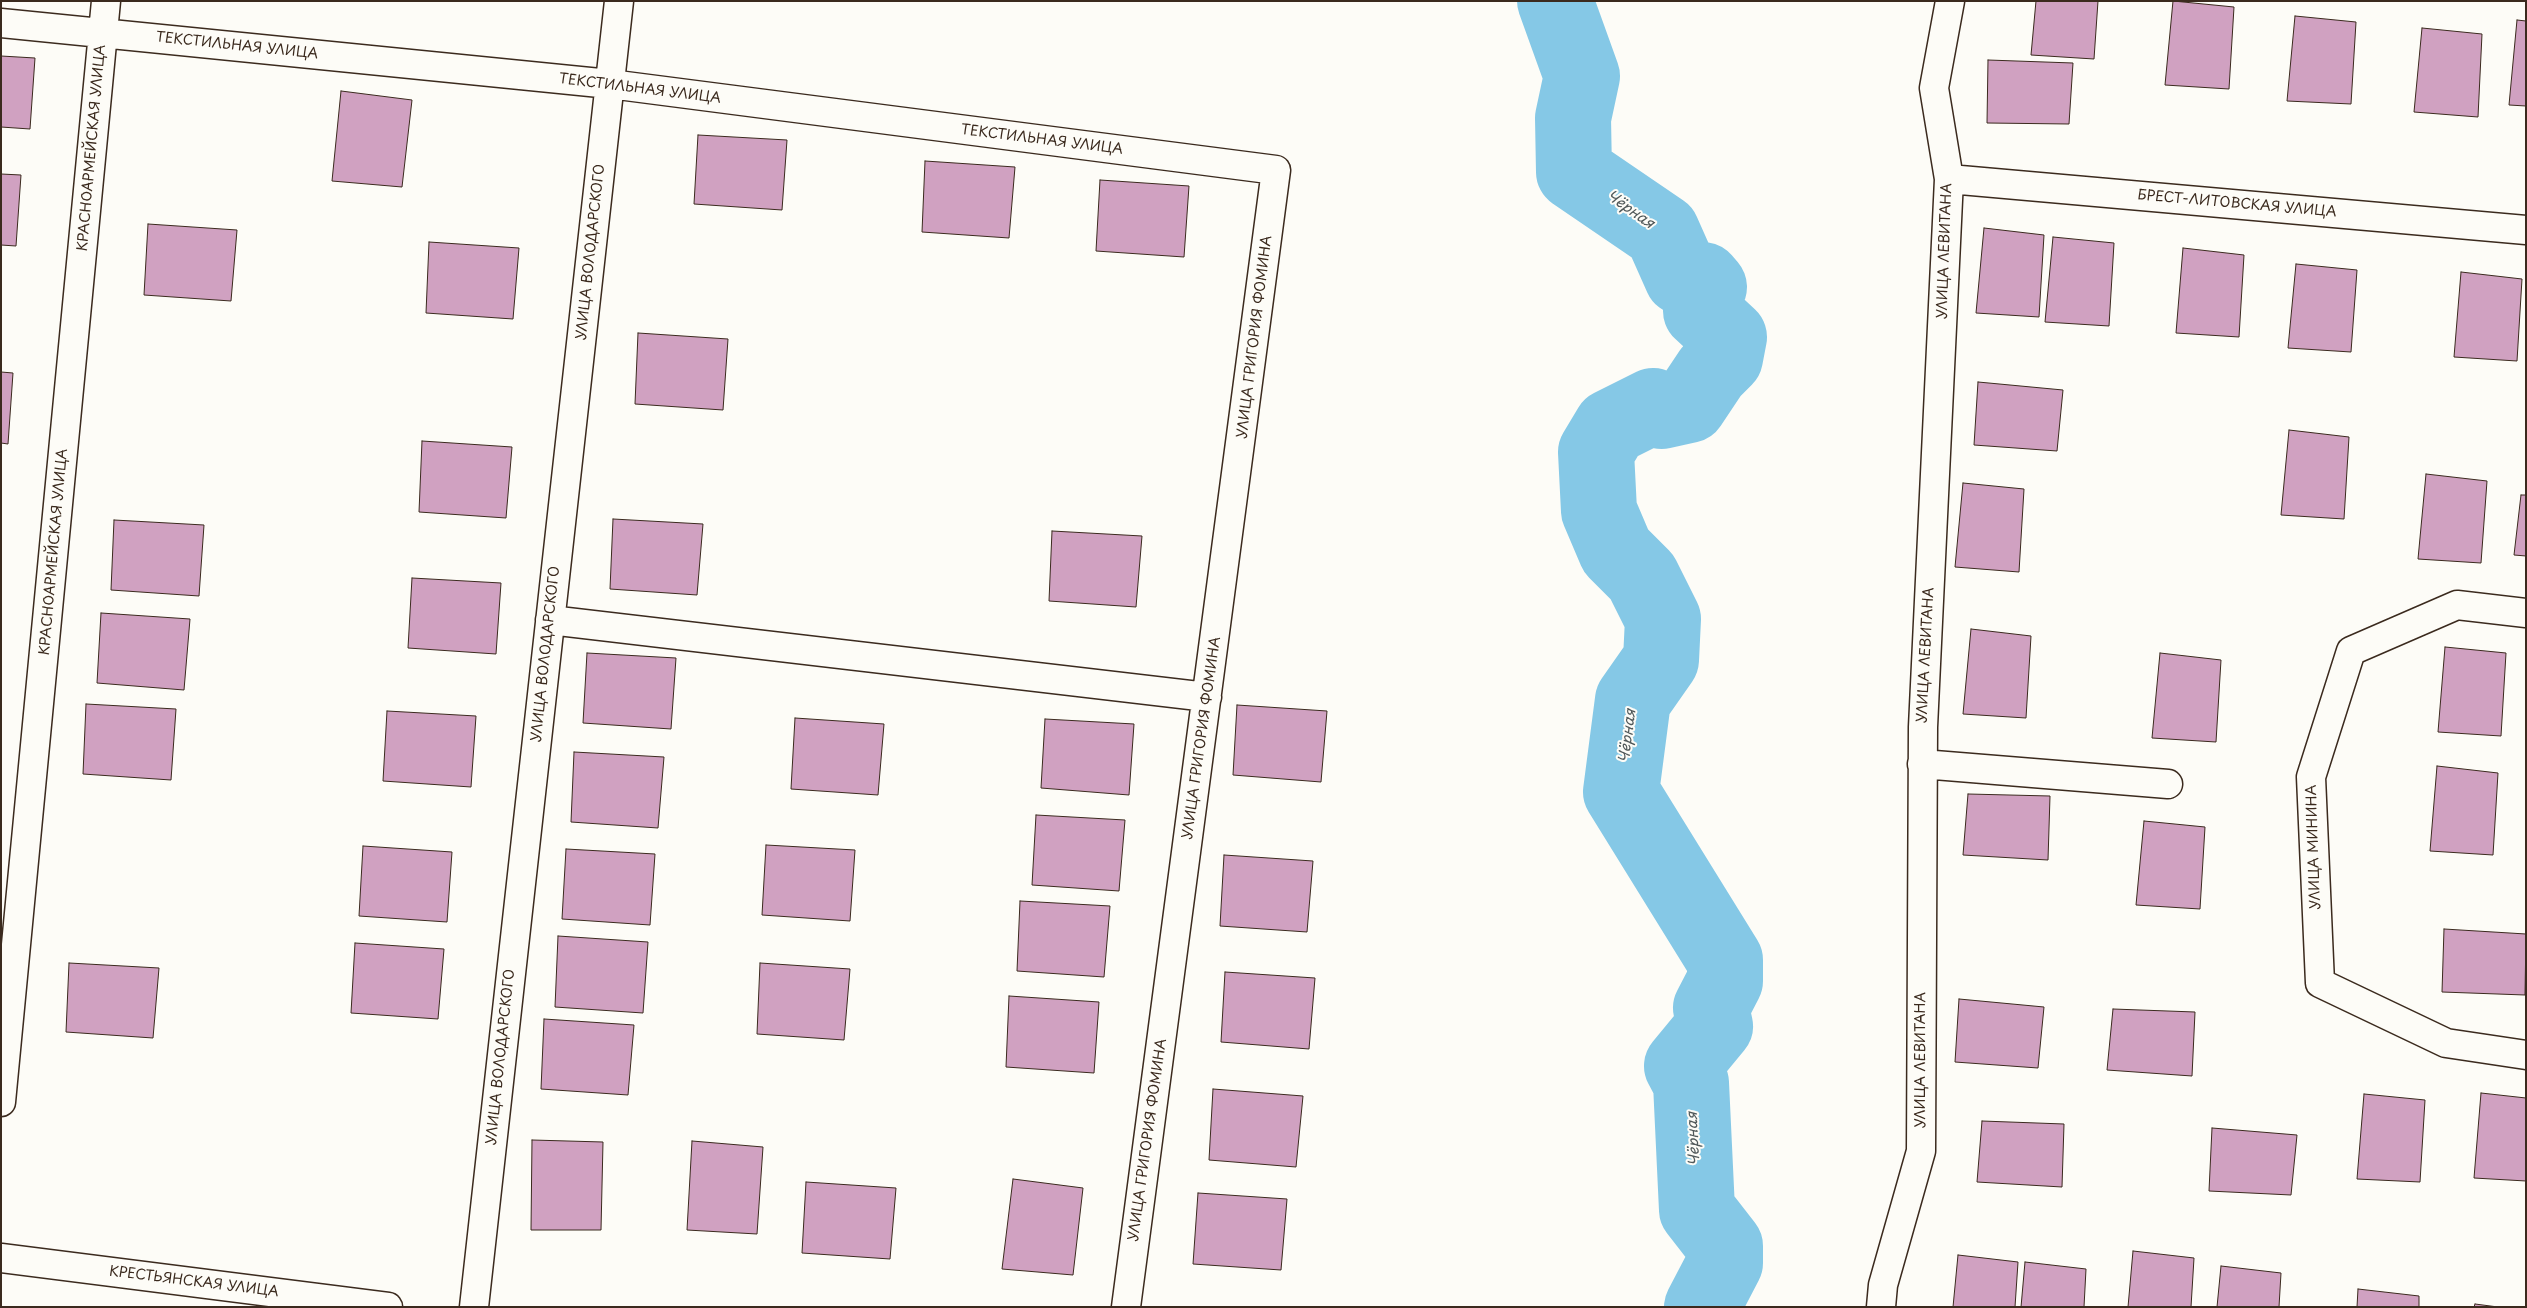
<!DOCTYPE html>
<html>
<head>
<meta charset="utf-8">
<style>
	body { margin:0 }
	#map { position:relative; width:2527px; height:1308px; overflow:hidden; background:#fdfcf7; font-family:"Playpen Sans",sans-serif }
	canvas { display:block }
	.frame { position:absolute; inset:0; border:2px solid #3b2a1e; pointer-events:none }
</style>
</head>
<body>
<div id="map">
<canvas width="2527" height="1308"></canvas>
<div class="frame"></div>
</div>
<script>
const c = document.querySelector('canvas').getContext('2d');
c.lineJoin = 'round';
function toPath(rows) {
  const path = new Path2D();
  for (const r of rows) {
    path.moveTo(r[0], r[1]);
    for (let i = 2; i < r.length; i += 2) path.lineTo(r[i], r[i + 1]);
  }
  return path;
}
function trace(path, color, width, dash) {
  c.strokeStyle = color;
  c.lineWidth = width;
  c.lineCap = dash ? 'butt' : 'round';
  c.setLineDash(dash || []);
  c.stroke(path);
}
function fill(path, color) {
  c.fillStyle = color;
  c.fill(path, 'evenodd');
}
function label(font, color, halo, rows, align = 'center') {
  c.font = font + ' "Playpen Sans",sans-serif';
  c.lineWidth = 4;
  c.setLineDash([]);
  c.textBaseline = 'middle';
  c.strokeStyle = halo;
  c.fillStyle = color;
  for (const [text, x, y, turn = 0] of rows) {
    c.save();
    c.translate(x, y);
    c.rotate((+turn || 0) * Math.PI / 180);
    c.textAlign = isNaN(turn) ? turn : align;
    if (halo) c.strokeText(text, 0, 0);
    c.fillText(text, 0, 0);
    c.restore();
  }
}
trace(toPath([
	[1555,1,1582,76,1573,118,1574,172,1662,232,1682,277,1703,280,1709,287,1703,295,1701,311,1729,337,1725,358,1711,372,1689,405,1662,411,1653,406,1611,427,1596,452,1599,511,1616,551,1642,577,1663,619,1661,660,1633,700,1621,792,1725,960,1725,981,1711,1008,1715,1026,1682,1066,1691,1083,1697,1210,1725,1246,1725,1263,1702,1307]
]), '#85c8e6', 76);
const building = toPath([
	[2036,1,2098,1,2094,59,2031,55,2036,1],
	[2173,1,2234,7,2229,89,2165,85,2173,1],
	[2295,16,2356,22,2351,104,2287,101,2295,16],
	[2517,20,2526,21,2526,106,2509,105,2517,20],
	[2422,28,2482,34,2478,117,2414,112,2422,28],
	[1,56,35,58,30,129,1,127,1,56],
	[1988,60,2073,63,2069,124,1987,123,1988,60],
	[341,91,412,100,402,187,332,181,341,91],
	[698,135,787,140,782,210,694,204,698,135],
	[925,161,1015,167,1009,238,922,232,925,161],
	[1,174,21,175,16,246,1,245,1,174],
	[1100,180,1189,186,1184,257,1096,251,1100,180],
	[148,224,237,230,231,301,144,295,148,224],
	[1984,228,2044,235,2039,317,1976,313,1984,228],
	[2053,237,2114,243,2109,326,2045,322,2053,237],
	[429,242,519,248,513,319,426,313,429,242],
	[2183,248,2244,255,2239,337,2176,333,2183,248],
	[2296,264,2357,270,2351,352,2288,348,2296,264],
	[2461,272,2522,279,2517,361,2454,357,2461,272],
	[638,333,728,339,723,410,635,404,638,333],
	[1,372,13,373,8,444,1,443,1,372],
	[1978,382,2063,390,2057,451,1974,445,1978,382],
	[2289,430,2349,437,2344,519,2281,515,2289,430],
	[422,441,512,447,506,518,419,512,422,441],
	[2426,474,2487,481,2481,563,2418,559,2426,474],
	[1963,483,2024,489,2019,572,1955,567,1963,483],
	[2521,495,2526,495,2526,556,2514,555,2521,495],
	[613,519,703,524,697,595,610,589,613,519],
	[114,520,204,525,199,596,111,590,114,520],
	[1052,531,1142,536,1136,607,1049,601,1052,531],
	[412,578,501,583,496,654,408,648,412,578],
	[101,613,190,619,184,690,97,683,101,613],
	[1971,629,2031,636,2026,718,1963,714,1971,629],
	[2445,647,2506,653,2501,736,2438,732,2445,647],
	[587,653,676,658,671,729,583,723,587,653],
	[2160,653,2221,660,2216,742,2152,738,2160,653],
	[86,704,176,709,171,780,83,774,86,704],
	[1237,705,1327,711,1321,782,1233,775,1237,705],
	[387,711,476,716,471,787,383,781,387,711],
	[795,718,884,724,878,795,791,789,795,718],
	[1045,719,1134,724,1129,795,1041,788,1045,719],
	[574,752,664,757,658,828,571,822,574,752],
	[2437,766,2498,773,2493,855,2430,851,2437,766],
	[1968,794,2050,796,2048,860,1963,855,1968,794],
	[1036,815,1125,820,1119,891,1032,885,1036,815],
	[2144,821,2205,827,2200,909,2136,905,2144,821],
	[766,845,855,850,850,921,762,915,766,845],
	[363,846,452,852,447,922,359,916,363,846],
	[566,849,655,854,650,925,562,919,566,849],
	[1224,855,1313,861,1307,932,1220,926,1224,855],
	[1020,901,1110,906,1104,977,1017,971,1020,901],
	[2444,929,2526,934,2525,995,2442,992,2444,929],
	[558,936,648,942,643,1013,555,1007,558,936],
	[355,943,444,949,438,1019,351,1013,355,943],
	[69,963,159,968,153,1038,66,1032,69,963],
	[760,963,850,969,844,1040,757,1034,760,963],
	[1225,972,1315,978,1309,1049,1221,1042,1225,972],
	[1009,996,1099,1002,1094,1073,1006,1067,1009,996],
	[1959,999,2044,1007,2038,1068,1955,1062,1959,999],
	[2113,1009,2195,1012,2192,1076,2107,1070,2113,1009],
	[544,1019,634,1025,628,1095,541,1089,544,1019],
	[1213,1089,1303,1096,1296,1167,1209,1160,1213,1089],
	[2481,1093,2526,1098,2526,1181,2474,1178,2481,1093],
	[2364,1094,2425,1100,2420,1182,2357,1179,2364,1094],
	[1982,1121,2064,1124,2062,1187,1977,1182,1982,1121],
	[2212,1128,2297,1135,2291,1195,2209,1191,2212,1128],
	[532,1140,603,1142,601,1230,531,1230,532,1140],
	[692,1141,763,1147,757,1234,687,1230,692,1141],
	[1013,1179,1083,1188,1073,1275,1002,1269,1013,1179],
	[806,1182,896,1188,890,1259,802,1253,806,1182],
	[1198,1193,1287,1199,1281,1270,1193,1264,1198,1193],
	[2133,1251,2194,1258,2191,1307,2128,1307,2133,1251],
	[1958,1255,2018,1262,2015,1307,1953,1307,1958,1255],
	[2025,1262,2086,1269,2084,1307,2021,1307,2025,1262],
	[2221,1266,2281,1273,2279,1307,2217,1307,2221,1266],
	[2358,1289,2419,1296,2419,1307,2357,1307,2358,1289],
	[2475,1304,2498,1307,2474,1307,2475,1304]
]);
fill(building, '#d0a1c1');
trace(building, '#3b2a1e', 1);
const minor = toPath([
	[1,23,610,84,1276,170,1126,1307],
	[1949,179,2526,230],
	[2526,613,2457,605,2351,651,2311,777,2320,983,2446,1043,2526,1055],
	[550,620,1207,697],
	[1922,764,2168,784],
	[1,1102,106,1],
	[1,1258,388,1307],
	[474,1307,619,1],
	[1881,1307,1883,1285,1921,1151,1923,727,1949,179,1934,88,1950,1]
]);
trace(minor, '#3b2a1e', 31);
trace(minor, '#fdfcf7', 28);
label('14px', '#3b2a1e', '#fdfcf7', [
	["ТЕКСТИЛЬНАЯ УЛИЦА",237,46,6],
	["ТЕКСТИЛЬНАЯ УЛИЦА",640,89,7],
	["ТЕКСТИЛЬНАЯ УЛИЦА",1042,140,7],
	["КРАСНОАРМЕЙСКАЯ УЛИЦА",92,148,-85],
	["БРЕСТ-ЛИТОВСКАЯ УЛИЦА",2237,204,5],
	["УЛИЦА ЛЕВИТАНА",1945,251,-88],
	["УЛИЦА ВОЛОДАРСКОГО",591,252,-84],
	["УЛИЦА ГРИГОРИЯ ФОМИНА",1255,337,-83],
	["КРАСНОАРМЕЙСКАЯ УЛИЦА",54,552,-85],
	["УЛИЦА ВОЛОДАРСКОГО",546,654,-84],
	["УЛИЦА ЛЕВИТАНА",1926,655,-87],
	["УЛИЦА ГРИГОРИЯ ФОМИНА",1202,738,-82],
	["УЛИЦА МИНИНА",2314,847,-92],
	["УЛИЦА ВОЛОДАРСКОГО",501,1057,-84],
	["УЛИЦА ЛЕВИТАНА",1921,1060,-90],
	["УЛИЦА ГРИГОРИЯ ФОМИНА",1148,1140,-82],
	["КРЕСТЬЯНСКАЯ УЛИЦА",194,1282,7]
]);
label('italic 15px', '#51595a', '#fdfcf7', [
	["Чёрная",1630,210,35],
	["Чёрная",1628,736,-83],
	["Чёрная",1694,1139,-93]
]);
</script>
</body>
</html>
